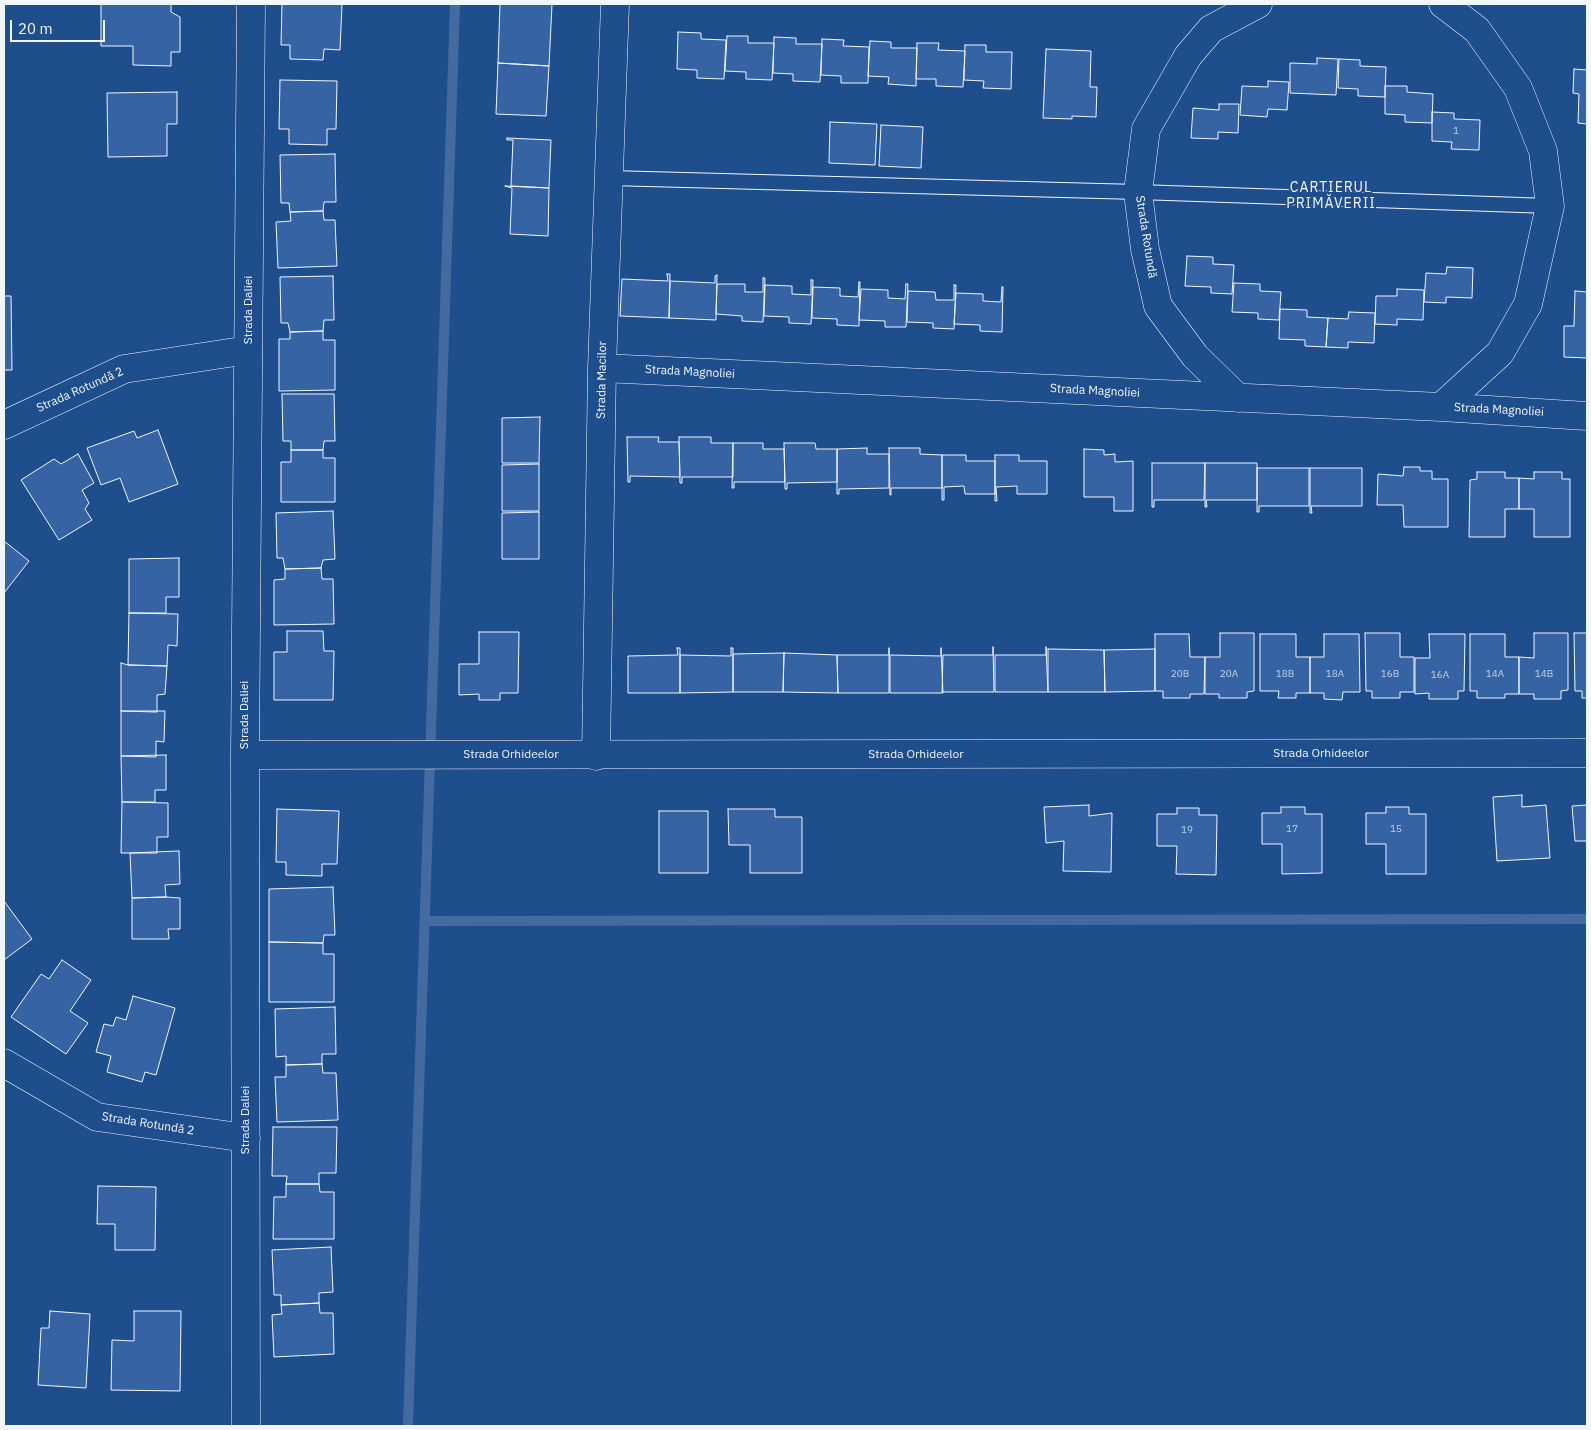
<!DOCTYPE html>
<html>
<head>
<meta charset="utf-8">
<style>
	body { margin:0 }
	#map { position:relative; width:1591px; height:1430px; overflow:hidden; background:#1f4e8c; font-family:"IBM Plex Sans",sans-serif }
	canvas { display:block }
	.frame { position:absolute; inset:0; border:5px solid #f2f6ff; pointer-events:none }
	.scale { position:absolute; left:10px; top:20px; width:95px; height:22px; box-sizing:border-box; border:2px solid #f2f6ff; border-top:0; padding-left:6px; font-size:15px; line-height:18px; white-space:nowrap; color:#f2f6ff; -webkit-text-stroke:4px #1f4e8c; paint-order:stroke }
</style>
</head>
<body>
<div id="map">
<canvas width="1591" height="1430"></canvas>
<div class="frame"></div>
<div class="scale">20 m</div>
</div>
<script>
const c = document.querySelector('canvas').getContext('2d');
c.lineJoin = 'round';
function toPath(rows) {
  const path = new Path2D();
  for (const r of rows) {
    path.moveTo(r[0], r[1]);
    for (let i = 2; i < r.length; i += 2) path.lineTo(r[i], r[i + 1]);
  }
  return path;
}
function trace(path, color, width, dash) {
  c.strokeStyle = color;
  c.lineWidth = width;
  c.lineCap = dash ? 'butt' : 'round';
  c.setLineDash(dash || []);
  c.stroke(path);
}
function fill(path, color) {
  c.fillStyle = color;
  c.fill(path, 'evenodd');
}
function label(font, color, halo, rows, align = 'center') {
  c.font = font + ' "IBM Plex Sans",sans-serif';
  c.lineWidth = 4;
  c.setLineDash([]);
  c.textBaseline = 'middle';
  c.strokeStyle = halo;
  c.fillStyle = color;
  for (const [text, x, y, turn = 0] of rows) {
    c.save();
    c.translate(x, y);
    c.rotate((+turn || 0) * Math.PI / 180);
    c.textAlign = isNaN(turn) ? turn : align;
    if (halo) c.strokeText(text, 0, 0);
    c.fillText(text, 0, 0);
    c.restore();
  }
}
trace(toPath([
	[425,921,1587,919],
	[408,1423,455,4]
]), '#446ba0', 10);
const building = toPath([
	[101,4,171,4,171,12,180,17,180,52,171,52,171,66,133,65,133,46,101,46,101,4],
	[282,4,342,4,340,50,324,49,323,60,290,59,290,45,281,45,282,4],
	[500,4,552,4,549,66,498,63,500,4],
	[678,32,701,33,701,39,726,40,724,79,697,78,697,70,677,69,678,32],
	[727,36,748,36,748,43,774,43,772,80,746,79,746,72,725,71,727,36],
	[774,37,796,38,796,44,822,44,820,82,793,81,793,74,773,73,774,37],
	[822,39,844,40,843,46,869,47,868,83,841,83,841,76,821,75,822,39],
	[870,41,891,42,891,48,917,48,916,86,888,84,889,77,868,76,870,41],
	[917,43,939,43,938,50,965,51,963,87,936,86,936,79,916,79,917,43],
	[965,45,986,45,986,52,1012,52,1011,89,983,88,984,81,964,80,965,45],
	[1046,49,1091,51,1090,87,1097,87,1096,117,1072,116,1072,119,1043,118,1046,49],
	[1317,58,1338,59,1336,95,1290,93,1290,63,1317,64,1317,58],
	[1339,59,1360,60,1360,66,1386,67,1385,97,1358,96,1358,89,1338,88,1339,59],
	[498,63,549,66,546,116,496,114,498,63],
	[1574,69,1587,70,1587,124,1578,123,1579,94,1573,93,1574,69],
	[280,80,337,81,336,129,327,129,327,145,289,144,289,129,279,129,280,80],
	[1268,81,1289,82,1287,110,1268,109,1267,117,1240,115,1242,86,1268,87,1268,81],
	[1385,86,1407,86,1407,92,1433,94,1432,123,1405,122,1405,115,1385,114,1385,86],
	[177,92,177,124,167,124,167,156,108,157,107,93,177,92],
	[1219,104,1239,104,1238,133,1218,132,1218,139,1191,138,1193,108,1219,110,1219,104],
	[1432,112,1454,113,1454,119,1480,120,1479,150,1451,149,1452,142,1432,141,1432,112],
	[830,122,877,124,875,165,829,163,830,122],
	[881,125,923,127,921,168,879,166,881,125],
	[507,138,551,140,549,188,511,186,513,140,507,140,507,138],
	[335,154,336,202,324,202,323,211,290,212,289,203,281,203,280,155,335,154],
	[505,186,549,188,548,236,510,234,512,188,505,186],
	[323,211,324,220,335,220,337,266,278,268,276,222,291,221,290,212,323,211],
	[1187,256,1213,257,1213,264,1234,265,1232,294,1211,293,1211,287,1185,286,1187,256],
	[1447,267,1473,268,1472,298,1446,297,1446,303,1424,302,1426,273,1446,274,1447,267],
	[667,274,670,274,669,318,620,316,622,279,668,281,667,274],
	[717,275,716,320,669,318,670,281,715,283,715,276,717,275],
	[333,276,334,320,324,320,323,331,290,332,288,323,281,323,280,277,333,276],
	[763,278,765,278,763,322,742,321,742,316,716,314,717,284,745,284,745,292,763,292,763,278],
	[811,280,813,280,811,324,789,323,789,317,764,316,765,285,792,286,792,294,811,295,811,280],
	[859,282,860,282,859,326,837,325,837,319,812,318,813,287,840,288,840,296,858,297,859,282],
	[1234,283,1260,284,1260,291,1281,292,1279,320,1258,319,1258,313,1232,312,1234,283],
	[906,284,908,284,906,327,885,327,885,321,859,320,861,289,888,290,888,298,905,299,906,284],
	[954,285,956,285,954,329,933,328,933,323,907,322,908,291,935,292,936,300,954,300,954,285],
	[1002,287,1003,287,1002,332,980,331,980,325,954,324,956,293,983,294,983,301,1001,302,1002,287],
	[1397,289,1424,290,1423,320,1397,319,1397,325,1375,324,1376,296,1397,296,1397,289],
	[1575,291,1587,292,1587,358,1564,357,1564,326,1574,326,1575,291],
	[4,296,11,296,12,370,4,370,4,296],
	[1280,309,1307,310,1307,317,1328,318,1326,347,1305,346,1305,340,1279,339,1280,309],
	[1349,312,1375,313,1374,343,1348,342,1348,348,1326,347,1328,318,1348,319,1349,312],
	[323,331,323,340,335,340,335,390,279,391,279,339,290,339,290,332,323,331],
	[282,394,334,394,335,441,324,441,323,450,291,450,291,441,283,441,282,394],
	[540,417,539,463,502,463,502,418,540,417],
	[158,430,178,484,129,502,120,478,101,485,87,448,134,431,137,438,158,430],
	[627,437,659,437,658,442,679,442,680,477,630,476,630,482,628,482,627,437],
	[679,437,711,437,711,443,733,443,733,477,682,477,682,483,680,483,679,437],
	[733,443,763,443,763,449,784,449,785,482,734,482,734,488,732,488,733,443],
	[784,443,815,443,816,449,837,449,837,482,787,483,787,489,785,489,784,443],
	[867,448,867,454,889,454,889,488,839,489,839,494,837,494,837,449,867,448],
	[889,448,920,448,920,454,942,455,942,488,891,488,891,495,890,495,889,448],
	[1084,449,1104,450,1104,455,1115,454,1115,462,1133,461,1133,511,1114,511,1114,497,1084,497,1084,449],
	[291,450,323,450,323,458,335,458,335,502,281,502,281,462,291,462,291,450],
	[78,454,94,483,82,490,89,503,85,509,92,520,59,540,21,480,54,459,61,464,78,454],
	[942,455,966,455,966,461,995,461,995,494,965,494,964,486,944,487,944,500,942,500,942,455],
	[995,455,1019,455,1019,461,1047,461,1047,494,1017,494,1017,486,996,487,997,501,995,501,995,455],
	[1152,463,1205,463,1204,500,1154,500,1154,507,1152,507,1152,463],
	[1205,463,1257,463,1257,500,1206,500,1207,507,1205,507,1205,463],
	[539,464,539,511,502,511,502,465,539,464],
	[1404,467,1420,467,1420,471,1432,471,1432,479,1448,479,1448,527,1404,527,1403,505,1377,505,1378,474,1403,476,1404,467],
	[1257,468,1309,468,1309,506,1259,506,1259,512,1257,512,1257,468],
	[1310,468,1362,468,1362,506,1311,506,1312,513,1310,513,1310,468],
	[1477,472,1505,472,1505,478,1519,478,1519,509,1505,509,1505,537,1469,537,1470,480,1477,479,1477,472],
	[1534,472,1562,472,1562,479,1570,479,1570,537,1534,537,1534,509,1519,509,1519,478,1534,479,1534,472],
	[333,511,335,559,323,560,321,568,285,569,283,558,277,558,276,513,333,511],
	[539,512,539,559,502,559,502,513,539,512],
	[4,541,29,561,4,593,4,541],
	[179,558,179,597,166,597,166,613,129,613,129,559,179,558],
	[321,568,322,579,333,579,334,624,274,625,274,580,285,579,285,569,321,568],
	[129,613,178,614,177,646,168,645,167,666,128,665,129,613],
	[287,631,323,631,324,651,334,651,333,700,274,700,274,652,287,652,287,631],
	[479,632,519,632,518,693,500,693,500,700,479,700,479,694,459,695,459,664,479,664,479,632],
	[1220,633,1254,633,1254,691,1247,692,1247,698,1219,698,1219,694,1205,694,1205,657,1220,657,1220,633],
	[1365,633,1400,633,1400,657,1414,657,1414,692,1400,692,1400,698,1372,698,1372,691,1366,691,1365,633],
	[1534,633,1568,633,1568,690,1561,691,1561,699,1534,699,1534,694,1519,694,1519,657,1534,658,1534,633],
	[1574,633,1587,633,1587,698,1582,698,1582,691,1575,691,1574,633],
	[1155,634,1189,634,1190,657,1205,657,1204,694,1190,694,1190,698,1163,698,1163,691,1155,691,1155,634],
	[1260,634,1296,634,1296,657,1310,657,1310,693,1296,693,1296,698,1278,698,1279,691,1260,691,1260,634],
	[1324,634,1359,634,1360,692,1343,692,1342,700,1324,699,1324,693,1310,693,1310,657,1324,657,1324,634],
	[1429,634,1465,634,1464,691,1458,691,1458,699,1429,699,1429,693,1415,694,1415,658,1430,658,1429,634],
	[1470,634,1505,634,1505,657,1519,657,1519,694,1505,694,1505,698,1477,698,1477,691,1470,691,1470,634],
	[993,647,994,692,942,692,943,655,993,655,993,647],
	[1046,647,1048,692,995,692,995,655,1046,655,1046,647],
	[677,648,680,648,680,693,628,693,628,656,678,655,677,648],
	[731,648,733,648,733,692,680,693,680,655,731,656,731,648],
	[889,648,889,693,838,693,837,655,889,655,889,648],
	[941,648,943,693,890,693,890,655,941,656,941,648],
	[1048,649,1104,650,1105,692,1048,692,1048,649],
	[1155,649,1155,691,1105,692,1104,650,1155,649],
	[784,653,783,692,733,692,733,654,784,653],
	[784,653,837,655,838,693,783,692,784,653],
	[121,663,128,665,167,666,165,694,157,695,157,712,121,711,121,663],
	[121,711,165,711,164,742,156,741,156,757,121,756,121,711],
	[166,755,166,790,155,790,155,802,122,802,121,756,166,755],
	[1522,795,1522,807,1546,805,1550,858,1497,861,1493,797,1522,795],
	[122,802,168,803,168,837,157,837,157,853,121,853,122,802],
	[1089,805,1089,816,1112,813,1111,872,1063,871,1064,841,1046,843,1044,807,1089,805],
	[1587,805,1587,841,1575,841,1572,806,1587,805],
	[1281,807,1305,807,1305,814,1322,814,1322,873,1282,874,1282,844,1262,844,1262,813,1281,813,1281,807],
	[1386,807,1409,807,1409,814,1426,814,1426,874,1386,874,1386,844,1366,844,1366,813,1386,813,1386,807],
	[1177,808,1199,808,1199,815,1217,815,1216,875,1176,874,1177,846,1157,846,1157,814,1177,814,1177,808],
	[277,809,339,811,337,864,322,864,322,876,286,875,286,862,276,862,277,809],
	[728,809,775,809,775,817,802,817,802,873,750,873,750,845,729,845,728,809],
	[659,811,708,811,708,873,659,873,659,811],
	[179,851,180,884,165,885,166,897,132,898,130,853,179,851],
	[333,887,335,935,324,935,323,943,269,942,269,889,333,887],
	[166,897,180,898,180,929,168,929,169,939,132,939,132,898,166,897],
	[4,901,32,939,4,960,4,901],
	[269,942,323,943,323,954,334,954,334,1002,269,1002,269,942],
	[62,960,91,980,70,1011,88,1023,66,1054,11,1017,41,974,49,979,62,960],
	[133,996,175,1008,156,1075,145,1072,142,1082,107,1072,111,1056,96,1052,104,1024,113,1026,116,1017,126,1020,133,996],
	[335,1007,336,1054,322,1054,322,1064,286,1065,286,1056,276,1057,275,1009,335,1007],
	[322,1064,323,1073,336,1073,338,1120,277,1122,275,1077,286,1077,286,1065,322,1064],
	[273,1127,337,1127,336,1173,319,1173,319,1184,286,1184,287,1176,272,1176,273,1127],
	[286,1184,319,1184,320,1192,334,1192,334,1239,273,1239,274,1197,286,1197,286,1184],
	[98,1186,156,1187,155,1250,115,1250,115,1224,97,1224,98,1186],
	[331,1247,333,1292,319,1293,319,1303,281,1305,281,1295,274,1295,272,1250,331,1247],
	[319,1303,320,1313,333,1313,334,1354,274,1357,272,1315,282,1314,281,1305,319,1303],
	[50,1311,90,1314,86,1388,38,1385,41,1328,49,1328,50,1311],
	[134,1311,181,1311,180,1391,111,1390,112,1340,134,1341,134,1311]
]);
fill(building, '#3563a3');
trace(building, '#f2f6ff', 1);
const lane = toPath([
	[609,178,1138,192,1550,206]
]);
const street = toPath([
	[602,368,1441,407,1587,416],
	[1238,398,1195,356,1158,306,1145,249,1138,192,1146,129,1188,56,1211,29,1258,4],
	[1441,407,1500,353,1528,304,1550,206,1543,151,1518,88,1477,30,1443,4],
	[4,425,124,369,248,350],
	[245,755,1587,753],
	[596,756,602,368,615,4],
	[4,1063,97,1117,246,1138],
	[246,1426,245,755,251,4]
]);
trace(lane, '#f2f6ff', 16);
trace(street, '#f2f6ff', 29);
trace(lane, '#1f4e8c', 14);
trace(street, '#1f4e8c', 28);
label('10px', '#c3d1e8', null, [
	["1",1456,131],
	["20B",1180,674],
	["20A",1229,674],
	["18B",1285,674],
	["18A",1335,674],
	["16B",1390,674],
	["14A",1495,674],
	["14B",1544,674],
	["16A",1440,675],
	["17",1292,829],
	["15",1396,829],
	["19",1187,830]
]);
label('12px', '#f2f6ff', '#1f4e8c', [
	["Strada Rotundă",1146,237,81],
	["Strada Daliei",249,310,-90],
	["Strada Magnoliei",690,372,3],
	["Strada Macilor",602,380,-89],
	["Strada Rotundă 2",80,390,-24],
	["Strada Magnoliei",1095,391,3],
	["Strada Magnoliei",1499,410,3],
	["Strada Daliei",245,715,-90],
	["Strada Orhideelor",1321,754],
	["Strada Orhideelor",511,755],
	["Strada Orhideelor",916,755],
	["Strada Daliei",246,1120,-90],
	["Strada Rotundă 2",148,1124,9]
]);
c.letterSpacing = '1px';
label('14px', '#f2f6ff', '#1f4e8c', [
	["CARTIERUL",1331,188],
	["PRIMĂVERII",1331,204]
]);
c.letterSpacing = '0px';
</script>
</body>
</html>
